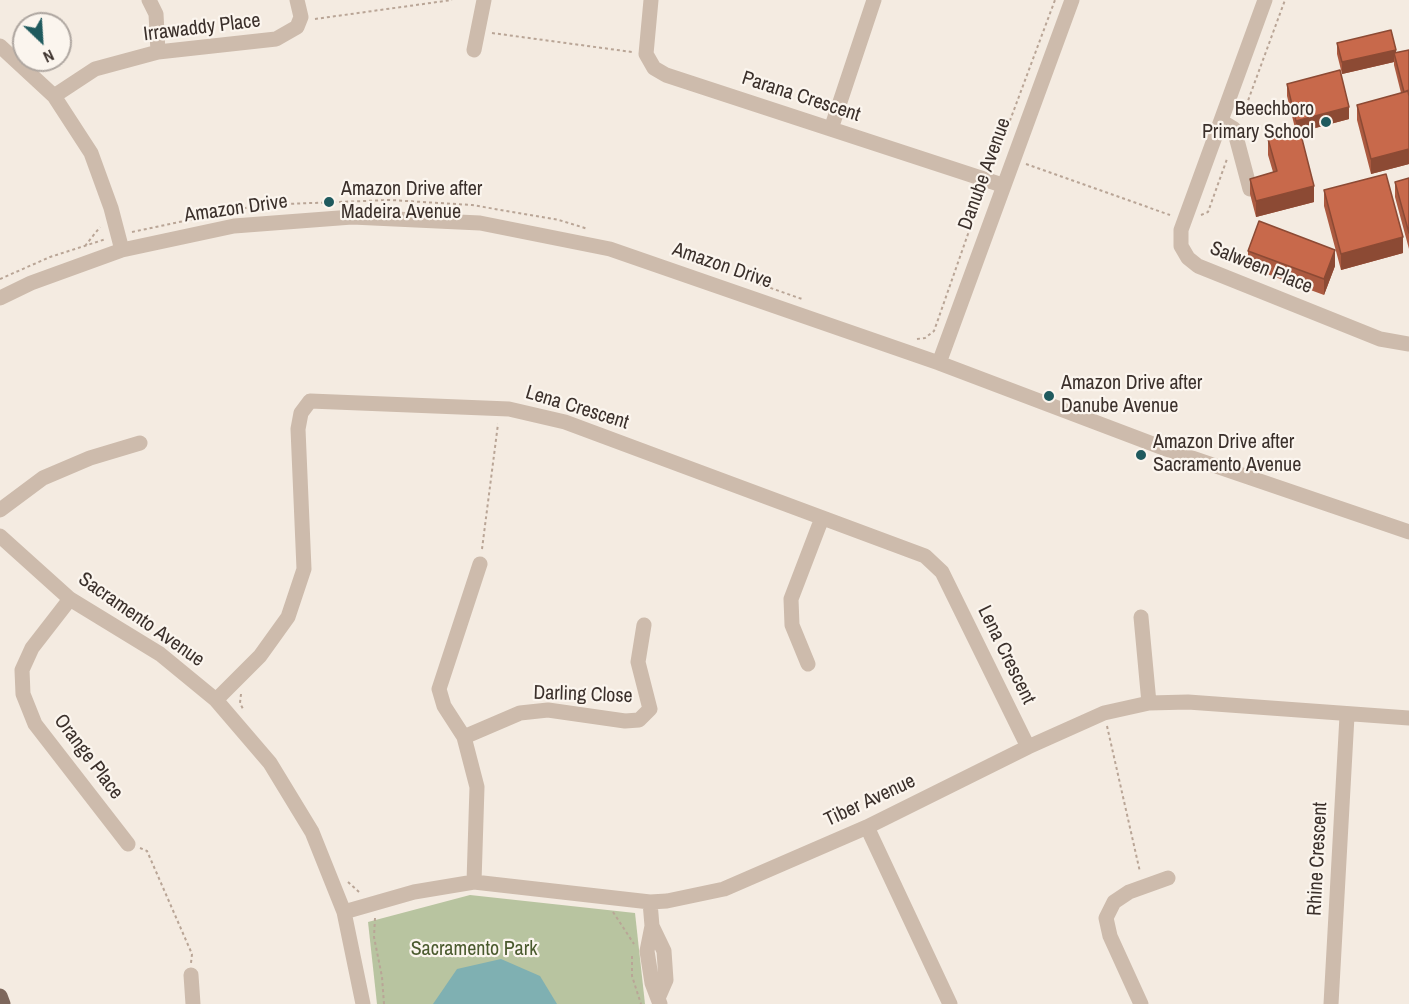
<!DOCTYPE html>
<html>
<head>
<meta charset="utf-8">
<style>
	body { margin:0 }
	#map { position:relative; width:1409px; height:1004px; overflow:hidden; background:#f4ebe1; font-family:"Archivo Narrow",sans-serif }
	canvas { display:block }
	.north { position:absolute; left:12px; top:12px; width:60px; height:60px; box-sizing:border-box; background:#fbf5ee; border:2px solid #aea6a0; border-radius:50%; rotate:155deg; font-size:16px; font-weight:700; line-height:24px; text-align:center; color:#3b302b }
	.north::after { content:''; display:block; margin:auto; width:21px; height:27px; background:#1f5a5e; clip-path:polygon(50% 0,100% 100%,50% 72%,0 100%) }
</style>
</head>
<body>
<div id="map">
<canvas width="1409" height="1004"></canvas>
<div class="north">N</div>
</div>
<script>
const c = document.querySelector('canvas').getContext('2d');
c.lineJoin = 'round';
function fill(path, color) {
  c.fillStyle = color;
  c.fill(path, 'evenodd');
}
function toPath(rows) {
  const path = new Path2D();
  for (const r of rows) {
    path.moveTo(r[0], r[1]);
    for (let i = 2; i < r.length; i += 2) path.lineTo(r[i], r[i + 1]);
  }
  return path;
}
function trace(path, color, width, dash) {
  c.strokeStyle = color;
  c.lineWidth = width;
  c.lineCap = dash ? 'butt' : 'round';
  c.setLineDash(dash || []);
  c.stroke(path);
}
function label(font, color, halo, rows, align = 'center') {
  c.font = font + ' "Archivo Narrow",sans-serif';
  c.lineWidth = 4.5;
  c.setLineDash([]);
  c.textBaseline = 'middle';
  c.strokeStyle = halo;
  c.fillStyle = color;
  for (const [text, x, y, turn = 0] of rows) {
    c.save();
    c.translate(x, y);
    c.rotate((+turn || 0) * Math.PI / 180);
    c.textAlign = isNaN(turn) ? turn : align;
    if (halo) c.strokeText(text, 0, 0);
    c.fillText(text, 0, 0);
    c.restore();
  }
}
fill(toPath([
	[470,895,635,913,645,1004,377,1004,368,922]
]), '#b8c4a0');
fill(toPath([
	[501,959,540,976,557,1004,433,1004,457,969]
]), '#7fb0b2');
trace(toPath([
	[315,19,452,0],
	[492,33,632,52],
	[1242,117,1285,0],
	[1026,164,1170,215],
	[993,166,1055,0],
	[1201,215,1208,212,1227,159],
	[132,232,260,205,390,200,472,205,559,220,588,229],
	[85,246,100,227],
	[742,278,802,299],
	[0,279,50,257,106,239],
	[917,339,925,338,934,331,982,194],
	[482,549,498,424],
	[241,694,240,703,243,709],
	[1107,726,1140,872],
	[140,848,147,851,192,954,191,963],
	[348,882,359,892],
	[613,912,634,944],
	[375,918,374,937,382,977,384,1004],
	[632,956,632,976,641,1004]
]), '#b9a596', 2, [3, 3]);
trace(toPath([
	[149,0,156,14,158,52],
	[651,0,646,54,654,68,666,75,1002,185],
	[1265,0,1181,230,1181,246,1188,258,1198,266,1380,339,1409,344],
	[0,46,54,96,91,153,111,208,122,250],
	[474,50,484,0],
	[54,96,95,69,158,52,276,39,297,27,301,17,297,0],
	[1221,121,1234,129,1250,189],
	[831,129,874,0],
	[0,298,31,283,122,250,234,226,352,217,480,223,610,249,939,363,1166,449,1409,532],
	[939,363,1072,0],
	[0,510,43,478,90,458,140,443],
	[0,536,70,599,160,654,216,700,270,763,312,832,344,912,363,1004],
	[70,599,32,648,22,670,23,694,35,724,128,844],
	[1141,617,1149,703],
	[808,664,792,625,791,599,822,518],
	[216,700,260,656,288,617,304,569,298,429,301,413,310,401,509,409,565,422,925,556,942,572,1028,747],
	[464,737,520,713,548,710,625,721,639,720,650,709,638,662,644,625],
	[867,827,950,1004],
	[474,882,477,787,464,737,444,706,439,689,480,564],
	[650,902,652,926,647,951,652,983,660,1004],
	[344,912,414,892,474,882,650,902,667,901,724,889,867,827,1028,747,1104,713,1149,703,1188,702,1409,718],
	[652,926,664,951,666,980,659,996],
	[191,975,193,1004],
	[1141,1004,1110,936,1106,918,1114,902,1129,892,1168,878],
	[1331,1004,1347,716]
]), '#cdbbac', 15);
trace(toPath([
	[0,996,3,1004]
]), '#7d675c', 15);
fill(toPath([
	[1337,43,1396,53,1409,50,1409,164,1371,174,1357,120,1357,105,1401,93,1394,65,1394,62,1342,74,1337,54],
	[1287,84,1349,119,1301,132,1314,202,1256,217,1250,194,1250,179,1273,172,1268,155,1268,139,1296,132,1287,96],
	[1409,178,1409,249,1395,197,1395,182],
	[1324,190,1403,253,1341,270,1324,206],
	[1248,251,1335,266,1324,295,1248,267]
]), '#ac5a40');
fill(toPath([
	[1396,50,1396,59,1394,53,1394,62,1342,74,1342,62],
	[1349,107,1349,119,1296,133,1296,121],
	[1409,149,1409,164,1371,174,1371,159],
	[1314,186,1314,202,1256,217,1256,201],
	[1403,237,1403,253,1341,270,1341,254],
	[1335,250,1335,266,1324,295,1324,279]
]), '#8c4a34');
const building = toPath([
	[1391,30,1396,50,1342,62,1337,43,1391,30],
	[1409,50,1409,90,1404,92,1394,53,1409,50],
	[1340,70,1349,107,1296,121,1287,84,1340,70],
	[1408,91,1409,96,1409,149,1371,159,1357,105,1408,91],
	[1300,131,1314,186,1256,201,1250,179,1277,171,1268,139,1300,131],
	[1386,174,1403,237,1341,254,1324,190,1386,174],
	[1409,178,1409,233,1395,182,1409,178],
	[1259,221,1335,250,1324,279,1248,251,1259,221]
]);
fill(building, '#c8694b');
trace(building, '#8c4a34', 1.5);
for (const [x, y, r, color] of [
	[1326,122,6,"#1f5a5e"],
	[329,202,6,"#1f5a5e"],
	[1049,396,6,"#1f5a5e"],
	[1141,455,6,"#1f5a5e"]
]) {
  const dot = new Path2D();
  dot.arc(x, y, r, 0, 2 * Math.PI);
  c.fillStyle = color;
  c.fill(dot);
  trace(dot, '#fbf5ee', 2);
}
label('20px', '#3b302b', '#fbf5ee', [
	["Irrawaddy Place",202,28,-7],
	["Parana Crescent",801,97,18],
	["Danube Avenue",985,174,-70],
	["Amazon Drive",236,209,-8],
	["Amazon Drive",722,266,19],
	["Salween Place",1261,268,22],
	["Lena Crescent",577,408,17],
	["Sacramento Avenue",141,620,35],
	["Lena Crescent",1006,655,64],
	["Darling Close",583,695,2],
	["Orange Place",88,757,53],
	["Tiber Avenue",870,801,-25],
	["Rhine Crescent",1318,859,-87]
]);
label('20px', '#3b302b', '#fbf5ee', [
	["Beechboro",1314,110,"right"],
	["Primary School",1314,133,"right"],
	["Amazon Drive after",341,190],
	["Madeira Avenue",341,213],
	["Amazon Drive after",1061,384],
	["Danube Avenue",1061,407],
	["Amazon Drive after",1153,443],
	["Sacramento Avenue",1153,466]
], 'left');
label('20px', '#4a5a2e', '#fbf5ee', [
	["Sacramento Park",474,950]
]);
</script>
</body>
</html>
